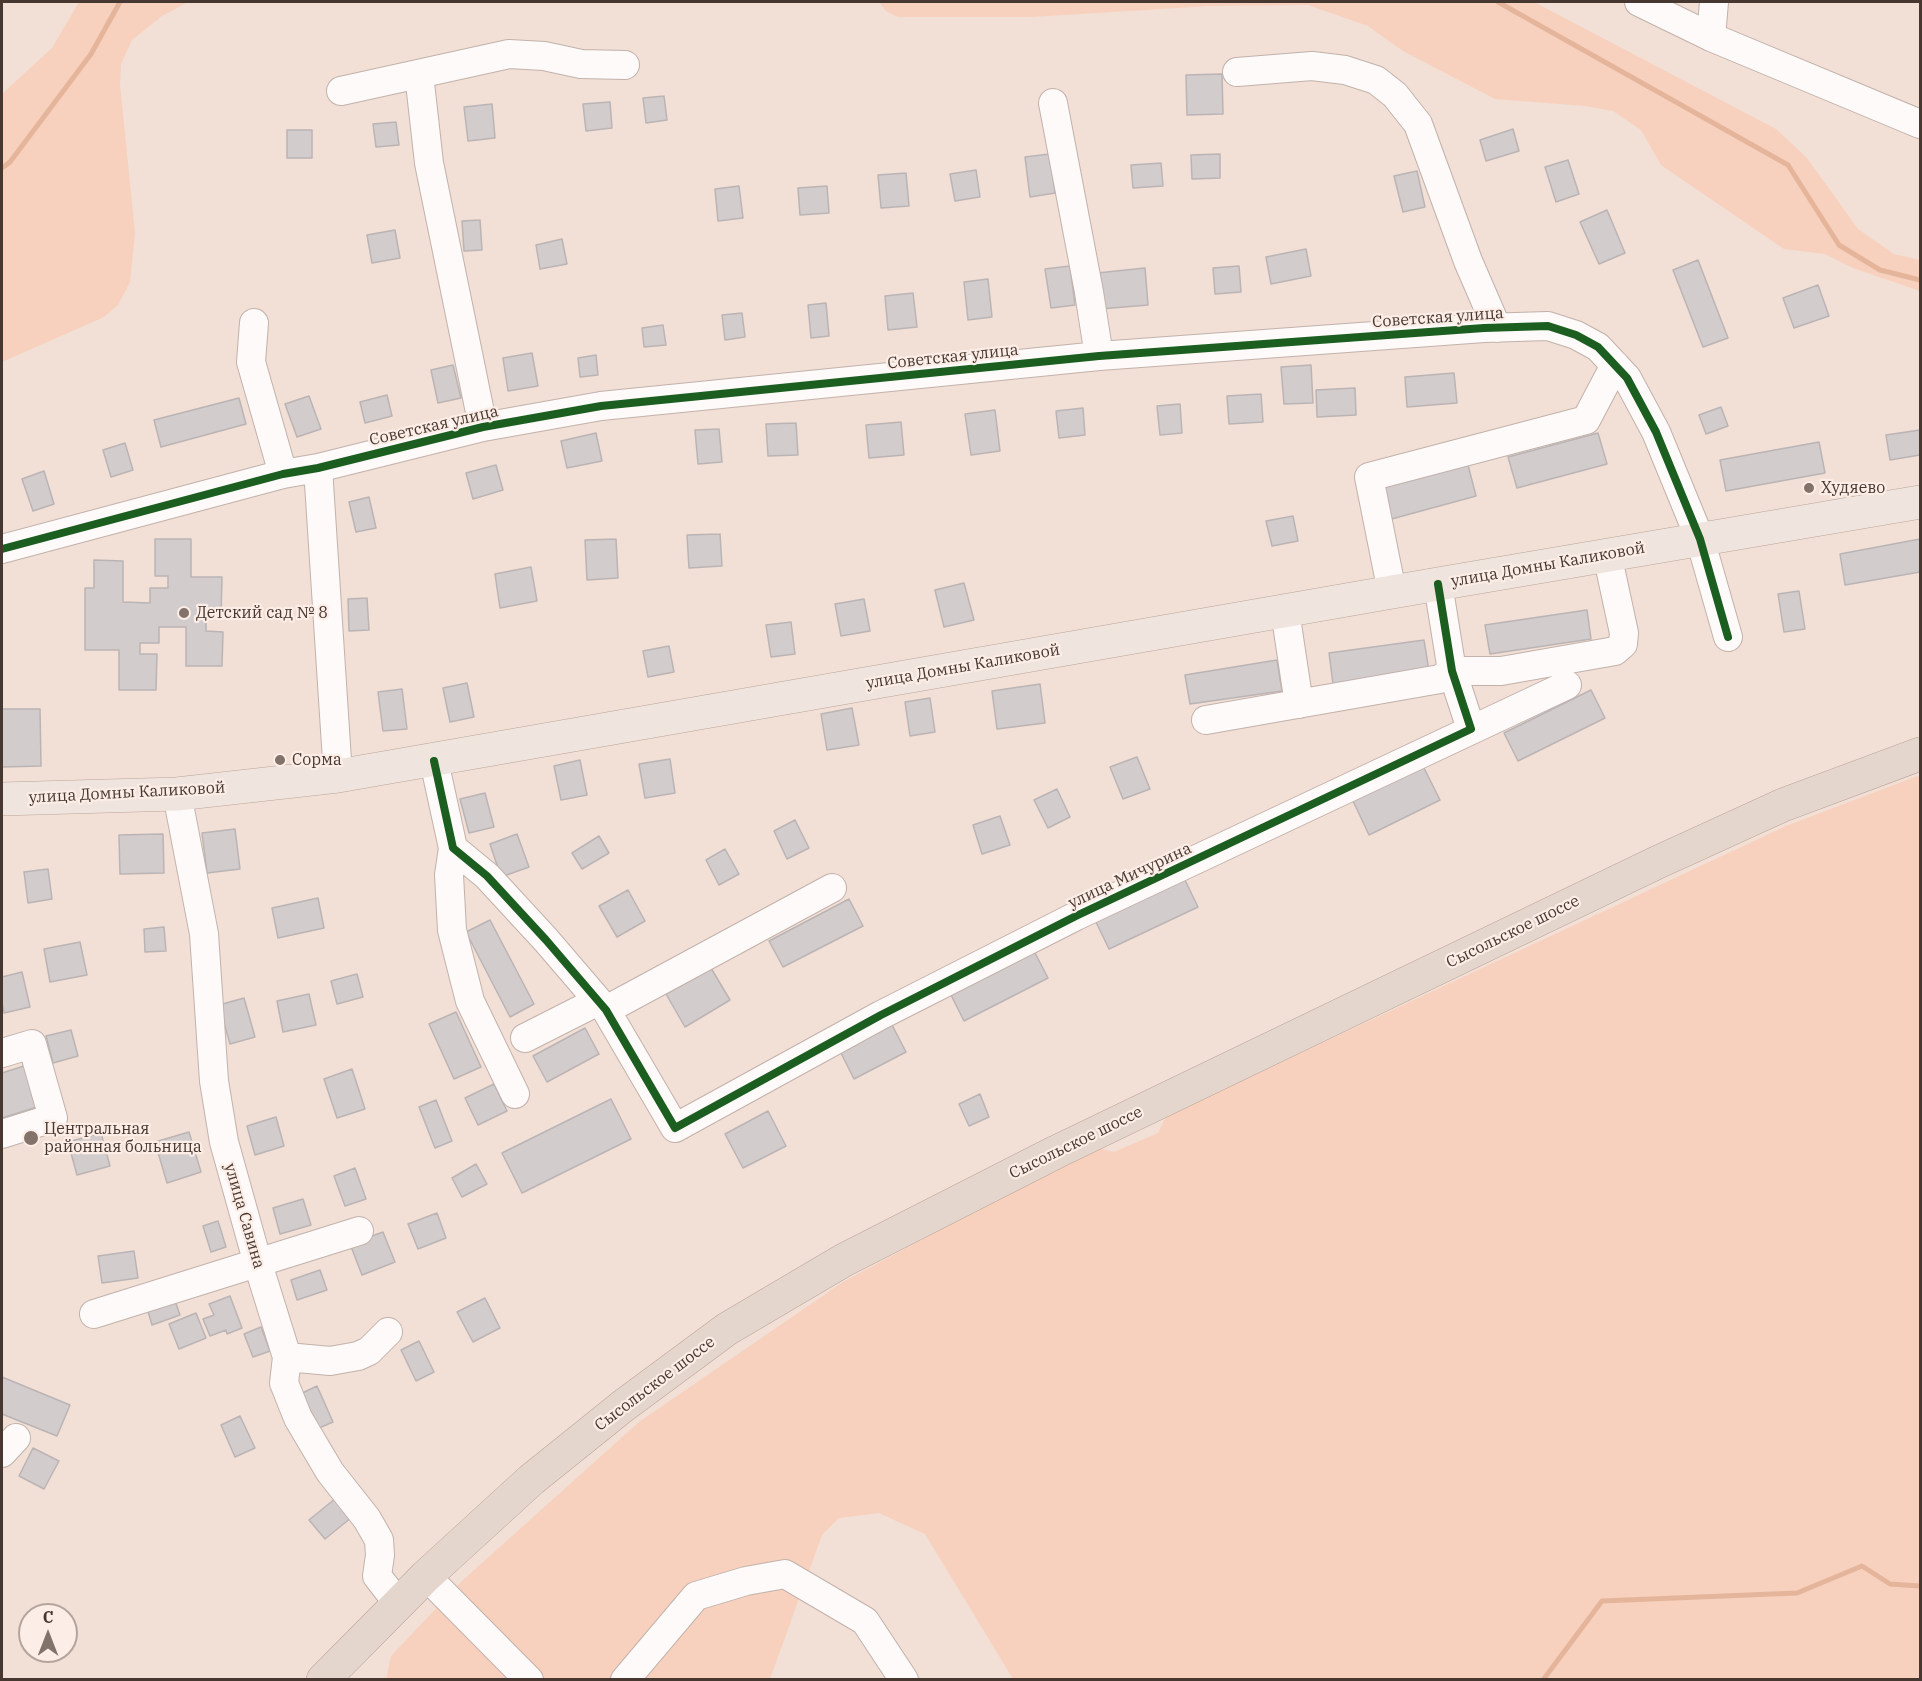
<!DOCTYPE html>
<html>
<head>
<meta charset="utf-8">
<style>
	body { margin:0 }
	#map { position:relative; width:1922px; height:1681px; overflow:hidden; background:#f2dfd5; font-family:"IBM Plex Serif",serif }
	canvas { display:block }
	.frame { position:absolute; inset:0; border:3px solid #463831; pointer-events:none }
	.north { position:absolute; left:18px; top:1603px; width:60px; height:60px; box-sizing:border-box; background:#fcede6; border:2px solid #b3a59e; border-radius:50%; rotate:0deg; font-size:16px; font-weight:700; line-height:24px; text-align:center; color:#463831 }
	.north::after { content:''; display:block; margin:auto; width:21px; height:27px; background:#82726a; clip-path:polygon(50% 0,100% 100%,50% 72%,0 100%) }
</style>
</head>
<body>
<div id="map">
<canvas width="1922" height="1681"></canvas>
<div class="frame"></div>
<div class="north">С</div>
</div>
<script>
const c = document.querySelector('canvas').getContext('2d');
c.lineJoin = 'round';
function fill(path, color) {
  c.fillStyle = color;
  c.fill(path, 'evenodd');
}
function toPath(rows) {
  const path = new Path2D();
  for (const r of rows) {
    path.moveTo(r[0], r[1]);
    for (let i = 2; i < r.length; i += 2) path.lineTo(r[i], r[i + 1]);
  }
  return path;
}
function trace(path, color, width, dash) {
  c.strokeStyle = color;
  c.lineWidth = width;
  c.lineCap = dash ? 'butt' : 'round';
  c.setLineDash(dash || []);
  c.stroke(path);
}
function label(font, color, halo, rows, align = 'center') {
  c.font = font + ' "IBM Plex Serif",serif';
  c.lineWidth = 4.5;
  c.setLineDash([]);
  c.textBaseline = 'middle';
  c.strokeStyle = halo;
  c.fillStyle = color;
  for (const [text, x, y, turn = 0] of rows) {
    c.save();
    c.translate(x, y);
    c.rotate((+turn || 0) * Math.PI / 180);
    c.textAlign = isNaN(turn) ? turn : align;
    if (halo) c.strokeText(text, 0, 0);
    c.fillText(text, 0, 0);
    c.restore();
  }
}
fill(toPath([
	[79,2,188,2,162,16,132,40,121,64,120,84,135,233,130,282,118,305,104,317,2,362,2,94,52,48],
	[879,2,1534,2,1776,129,1807,158,1858,229,1894,254,1920,260,1920,291,1853,268,1825,254,1784,249,1661,165,1641,130,1613,111,1585,106,1495,99,1403,51,1368,26,1308,5,1210,6,1031,17,898,17,886,11],
	[1920,775,1920,1679,1013,1679,925,1534,879,1513,839,1518,822,1535,770,1679,386,1680,391,1656,463,1580,639,1422,843,1282,1095,1147,1114,1152,1158,1133,1166,1116,1786,826]
]), '#f7d1bd');
trace(toPath([
	[1498,2,1788,165,1839,245,1880,270,1920,280],
	[2,168,10,162,91,54,120,2],
	[1543,1680,1602,1601,1797,1593,1862,1566,1890,1584,1920,1586]
]), '#e5b59b', 5);
const building = toPath([
	[1222,74,1223,114,1187,115,1186,75,1222,74],
	[664,96,667,120,646,123,643,98,664,96],
	[610,102,612,128,586,131,583,104,610,102],
	[492,104,495,138,468,141,464,107,492,104],
	[396,122,399,145,376,147,373,124,396,122],
	[1513,129,1519,151,1486,161,1480,140,1513,129],
	[287,130,312,130,312,158,287,158,287,130],
	[1050,154,1055,193,1030,197,1025,157,1050,154],
	[1220,154,1220,178,1192,179,1191,155,1220,154],
	[1568,160,1579,194,1556,202,1545,167,1568,160],
	[1161,163,1163,186,1133,188,1131,165,1161,163],
	[976,170,980,197,955,201,950,174,976,170],
	[1417,171,1425,207,1403,212,1394,176,1417,171],
	[906,173,909,206,881,208,878,175,906,173],
	[739,186,743,218,718,221,715,189,739,186],
	[827,186,829,213,800,215,798,188,827,186],
	[1607,210,1625,253,1599,264,1580,222,1607,210],
	[480,220,482,250,464,251,462,221,480,220],
	[395,230,400,258,372,263,367,235,395,230],
	[562,239,567,264,540,269,536,245,562,239],
	[1306,249,1311,276,1271,284,1266,257,1306,249],
	[1698,260,1728,338,1703,347,1673,270,1698,260],
	[1070,266,1075,305,1051,308,1045,269,1070,266],
	[1239,266,1241,292,1215,294,1213,268,1239,266],
	[1145,268,1148,305,1100,309,1097,273,1145,268],
	[988,279,992,317,968,320,964,282,988,279],
	[1818,285,1829,316,1794,328,1783,298,1818,285],
	[913,293,917,327,888,330,885,296,913,293],
	[826,303,829,336,811,338,808,305,826,303],
	[742,313,745,337,725,340,722,315,742,313],
	[663,325,666,345,644,347,642,328,663,325],
	[532,353,538,386,508,391,503,358,532,353],
	[596,355,598,375,580,377,578,358,596,355],
	[453,365,461,398,438,403,431,370,453,365],
	[1311,365,1313,403,1284,404,1281,367,1311,365],
	[1454,373,1457,403,1407,407,1405,377,1454,373],
	[1355,388,1356,415,1317,417,1316,390,1355,388],
	[1261,394,1263,422,1229,424,1227,396,1261,394],
	[387,395,392,416,365,423,360,402,387,395],
	[309,396,321,429,297,437,285,404,309,396],
	[239,398,246,424,161,447,154,420,239,398],
	[1180,404,1182,433,1160,435,1157,406,1180,404],
	[1721,407,1728,426,1706,434,1699,415,1721,407],
	[1083,408,1085,435,1059,438,1056,411,1083,408],
	[995,410,1000,451,971,455,965,414,995,410],
	[901,422,904,455,869,458,866,425,901,422],
	[796,423,798,455,768,456,766,424,796,423],
	[719,429,722,462,698,464,695,430,719,429],
	[1920,430,1920,455,1890,460,1886,435,1920,430],
	[596,433,602,461,567,468,561,441,596,433],
	[1598,433,1607,464,1517,488,1508,457,1598,433],
	[1819,442,1825,473,1726,491,1720,460,1819,442],
	[125,443,133,470,111,477,103,450,125,443],
	[496,465,503,490,473,499,466,473,496,465],
	[1468,465,1476,496,1388,520,1379,489,1468,465],
	[44,471,54,504,33,511,22,479,44,471],
	[369,497,376,528,356,532,349,502,369,497],
	[1293,516,1298,541,1272,546,1266,521,1293,516],
	[720,534,722,566,689,568,687,535,720,534],
	[155,539,191,539,191,577,222,577,221,617,206,617,206,631,223,632,222,666,186,666,186,627,159,627,159,643,140,643,140,654,157,654,156,690,119,690,119,650,85,650,85,588,94,588,94,560,123,561,123,602,150,603,150,588,168,588,168,576,155,576,155,539],
	[616,539,618,578,587,580,585,540,616,539],
	[1920,539,1920,572,1845,585,1840,554,1920,539],
	[531,567,537,601,500,608,495,574,531,567],
	[964,583,974,620,944,627,935,590,964,583],
	[1799,591,1805,629,1784,632,1778,594,1799,591],
	[367,598,369,630,349,631,348,599,367,598],
	[864,599,870,631,841,636,835,604,864,599],
	[1587,610,1591,639,1490,654,1485,625,1587,610],
	[791,622,795,654,771,657,766,625,791,622],
	[1424,640,1429,671,1333,684,1329,653,1424,640],
	[669,646,674,672,648,677,643,651,669,646],
	[1277,660,1282,691,1190,704,1185,675,1277,660],
	[467,683,474,717,450,722,443,688,467,683],
	[1040,684,1045,723,997,729,992,691,1040,684],
	[402,689,407,729,383,731,378,692,402,689],
	[1591,690,1605,718,1518,761,1504,733,1591,690],
	[930,698,935,732,910,736,905,702,930,698],
	[852,708,859,745,827,750,821,714,852,708],
	[2,709,40,709,41,766,2,767,2,709],
	[1137,757,1150,789,1123,799,1110,767,1137,757],
	[670,759,675,793,645,798,639,764,670,759],
	[580,760,587,795,561,800,554,766,580,760],
	[1423,766,1440,800,1369,835,1353,801,1423,766],
	[1057,789,1070,817,1048,828,1034,800,1057,789],
	[485,793,494,827,469,833,460,799,485,793],
	[1000,816,1010,845,982,854,973,825,1000,816],
	[795,820,809,848,787,859,774,831,795,820],
	[235,829,240,869,207,873,202,833,235,829],
	[163,834,164,873,120,874,119,835,163,834],
	[517,834,529,867,501,877,490,844,517,834],
	[599,836,609,853,582,869,572,853,599,836],
	[725,849,739,874,719,885,706,860,725,849],
	[48,869,52,899,28,903,24,872,48,869],
	[1184,878,1198,907,1109,949,1095,920,1184,878],
	[628,890,645,921,617,937,599,906,628,890],
	[318,898,324,928,278,938,272,908,318,898],
	[849,899,863,926,783,967,769,941,849,899],
	[490,920,534,1004,510,1017,466,932,490,920],
	[164,927,166,951,145,952,144,929,164,927],
	[80,942,87,975,50,982,44,949,80,942],
	[1034,951,1048,978,964,1021,950,993,1034,951],
	[711,968,730,1000,685,1027,666,994,711,968],
	[22,972,30,1007,4,1013,2,1003,2,977,22,972],
	[357,974,363,997,337,1004,331,981,357,974],
	[309,994,316,1025,283,1032,277,1001,309,994],
	[244,998,255,1037,230,1044,219,1005,244,998],
	[456,1012,481,1067,454,1079,429,1024,456,1012],
	[892,1025,906,1052,854,1079,840,1051,892,1025],
	[585,1028,599,1054,547,1082,533,1056,585,1028],
	[71,1030,78,1056,53,1063,46,1036,71,1030],
	[27,1065,40,1106,2,1118,2,1073,27,1065],
	[352,1069,365,1109,337,1118,324,1079,352,1069],
	[494,1084,507,1111,478,1125,465,1098,494,1084],
	[980,1094,989,1117,969,1126,959,1104,980,1094],
	[611,1099,631,1139,522,1193,502,1153,611,1099],
	[436,1100,452,1141,435,1148,419,1107,436,1100],
	[768,1111,786,1146,743,1168,725,1134,768,1111],
	[276,1117,284,1146,255,1155,247,1126,276,1117],
	[189,1132,201,1172,167,1183,155,1142,189,1132],
	[101,1133,110,1166,77,1175,68,1142,101,1133],
	[476,1164,487,1184,462,1197,452,1178,476,1164],
	[355,1168,366,1199,345,1206,334,1176,355,1168],
	[303,1199,311,1225,280,1234,273,1208,303,1199],
	[437,1213,446,1238,418,1249,408,1224,437,1213],
	[218,1221,226,1247,211,1252,203,1226,218,1221],
	[383,1232,395,1262,362,1275,350,1244,383,1232],
	[134,1251,138,1278,102,1283,98,1256,134,1251],
	[320,1270,327,1290,297,1300,291,1280,320,1270],
	[230,1296,242,1328,227,1334,226,1330,210,1336,203,1319,214,1315,209,1304,230,1296],
	[174,1298,180,1315,152,1325,147,1308,174,1298],
	[485,1298,500,1328,473,1342,457,1312,485,1298],
	[196,1313,206,1338,179,1349,169,1324,196,1313],
	[261,1327,270,1351,253,1357,244,1334,261,1327],
	[419,1341,434,1372,416,1381,401,1350,419,1341],
	[2,1377,70,1405,57,1436,2,1414,2,1377],
	[317,1386,333,1422,312,1431,296,1396,317,1386],
	[240,1416,255,1448,235,1457,221,1425,240,1416],
	[33,1448,59,1461,44,1489,19,1476,33,1448],
	[336,1498,352,1517,325,1539,309,1520,336,1498]
]);
fill(building, '#d3cccd');
trace(building, '#bbb4b5', 1.5);
const minor = toPath([
	[1639,2,1711,37,1920,124],
	[1711,37,1714,2],
	[1237,72,1312,66,1345,70,1376,80,1395,95,1418,124,1468,261,1497,328],
	[419,74,429,163,483,427],
	[341,91,509,54,544,56,581,64,625,65],
	[1053,103,1089,292,1099,356],
	[254,323,251,362,283,474],
	[318,468,338,776],
	[2,549,283,474,318,468,483,427,601,406,1099,356,1484,328,1548,326,1576,335,1598,347,1627,378,1656,432,1700,539,1728,637],
	[1438,584,1452,671,1471,729],
	[1392,592,1369,477,1586,420,1615,365],
	[1285,611,1299,704],
	[1206,720,1440,679,1452,671,1501,671,1615,651,1623,644,1624,633,1607,554],
	[434,761,453,848,487,876,546,940,606,1010,675,1128,881,1015,1076,916,1567,685],
	[177,794,204,934,214,1081,224,1142,258,1264,287,1357,284,1383,298,1418,330,1472,367,1519,379,1540,380,1555,377,1576,397,1602],
	[453,848,449,875,452,930,470,1001,515,1094],
	[606,1010,832,888],
	[525,1038,598,1001],
	[2,1053,32,1044,53,1118,2,1134],
	[94,1314,359,1231],
	[287,1357,330,1361,358,1356,369,1351,388,1332],
	[2,1453,16,1438],
	[426,1576,529,1680],
	[625,1680,696,1596,746,1581,785,1574,865,1621,904,1680]
]);
const major = toPath([
	[2,799,177,794,338,776,1438,584,1920,502]
]);
const highway = toPath([
	[323,1680,426,1576,531,1480,623,1406,727,1329,844,1260,1056,1152,1656,863,1783,805,1920,754]
]);
trace(minor, '#c2b2ab', 30);
trace(major, '#bba598', 34);
trace(highway, '#bba598', 34);
trace(minor, '#fdfaf9', 28);
trace(major, '#efe4de', 33);
trace(highway, '#e5d6cd', 33);
trace(toPath([
	[2,549,283,474,318,468,483,427,601,406,1099,356,1484,328,1548,326,1576,335,1598,347,1627,378,1656,432,1700,539,1728,637],
	[434,761,453,848,487,876,546,940,606,1010,675,1128,881,1015,1076,916,1471,729,1452,671,1438,584]
]), '#1b5e20', 8);
for (const [x, y, r, color] of [
	[1809,488,6,"#82726a"],
	[184,613,6,"#82726a"],
	[280,760,6,"#82726a"],
	[31,1138,8,"#82726a"]
]) {
  const dot = new Path2D();
  dot.arc(x, y, r, 0, 2 * Math.PI);
  c.fillStyle = color;
  c.fill(dot);
  trace(dot, '#fcede6', 2);
}
label('16px', '#463831', '#fcede6', [
	["Советская улица",1438,318,-4],
	["Советская улица",953,357,-6],
	["Советская улица",434,426,-13],
	["улица Домны Каликовой",1548,565,-10],
	["улица Домны Каликовой",963,667,-10],
	["улица Домны Каликовой",127,793,-3],
	["улица Мичурина",1130,876,-25],
	["Сысольское шоссе",1513,932,-26],
	["Сысольское шоссе",1076,1143,-26],
	["улица Савина",244,1216,74],
	["Сысольское шоссе",655,1384,-37]
]);
label('16px', '#463831', '#fcede6', [
	["Худяево",1821,488],
	["Детский сад № 8",196,613],
	["Сорма",292,760],
	["Центральная",44,1129],
	["районная больница",44,1147]
], 'left');
</script>
</body>
</html>
